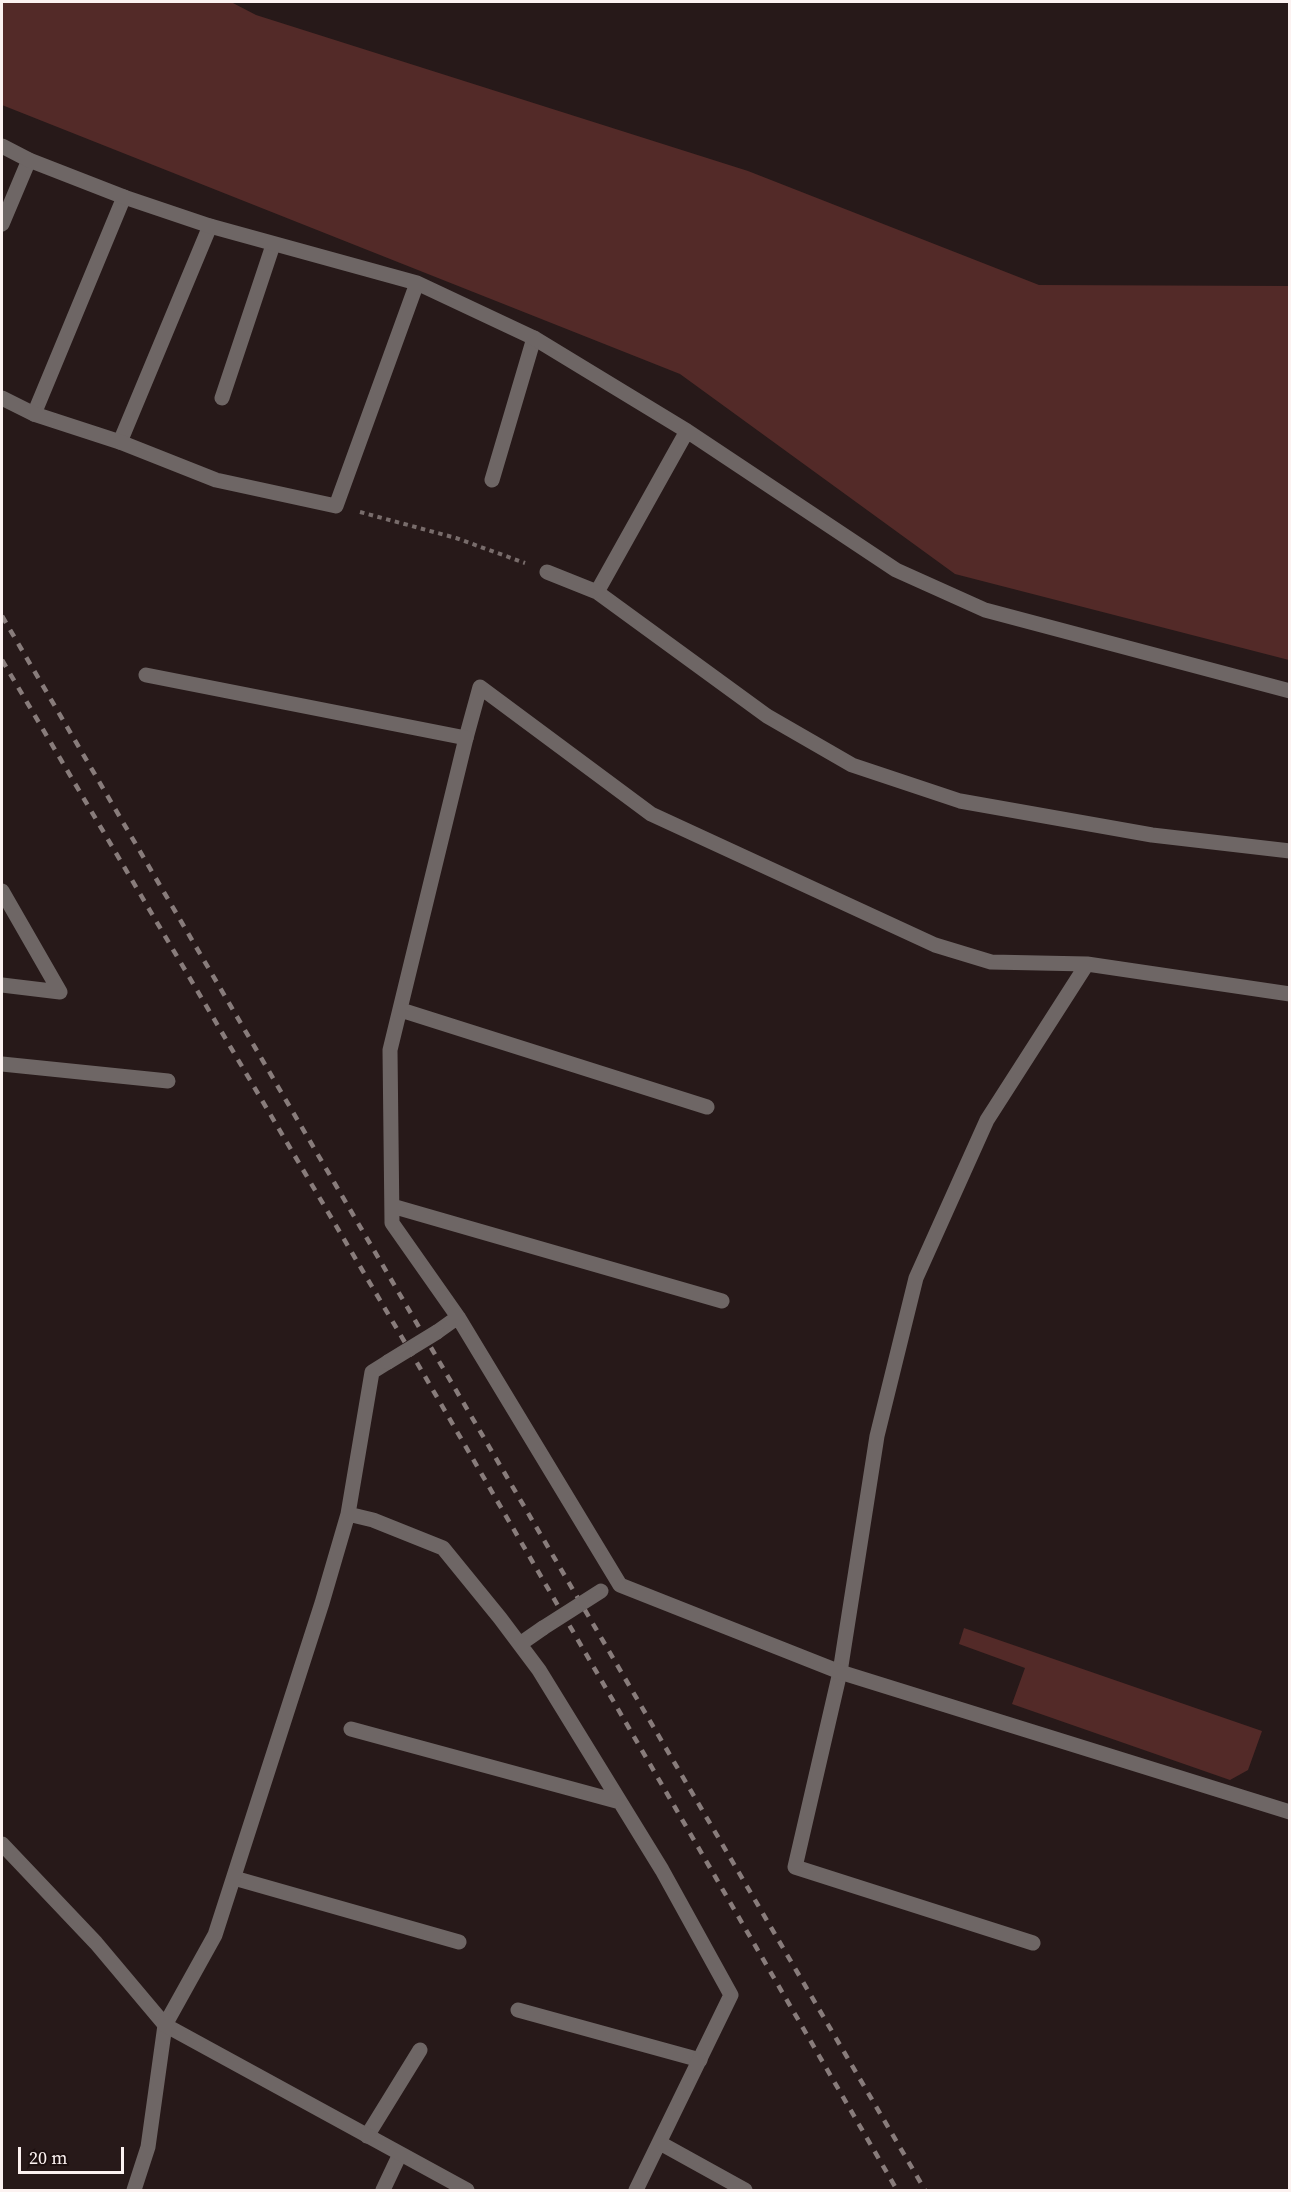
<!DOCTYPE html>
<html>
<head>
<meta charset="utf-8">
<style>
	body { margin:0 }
	#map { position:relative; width:1291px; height:2192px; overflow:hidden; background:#271919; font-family:"Source Serif 4",serif }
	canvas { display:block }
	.frame { position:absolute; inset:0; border:3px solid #fcf2f1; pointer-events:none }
	.scale { position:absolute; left:18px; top:2147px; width:106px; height:27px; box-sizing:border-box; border:3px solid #fcf2f1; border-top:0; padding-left:8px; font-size:18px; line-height:21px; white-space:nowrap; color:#fcf2f1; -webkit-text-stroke:4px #1d1010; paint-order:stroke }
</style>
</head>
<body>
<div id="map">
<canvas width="1291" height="2192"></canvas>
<div class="frame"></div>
<div class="scale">20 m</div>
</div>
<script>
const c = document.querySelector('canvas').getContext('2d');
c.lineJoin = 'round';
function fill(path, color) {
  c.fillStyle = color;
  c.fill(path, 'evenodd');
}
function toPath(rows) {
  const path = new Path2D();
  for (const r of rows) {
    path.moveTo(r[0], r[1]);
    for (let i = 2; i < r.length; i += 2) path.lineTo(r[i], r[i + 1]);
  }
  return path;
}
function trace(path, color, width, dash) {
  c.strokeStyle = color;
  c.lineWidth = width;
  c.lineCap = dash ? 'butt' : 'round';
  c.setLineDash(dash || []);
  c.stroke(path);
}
fill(toPath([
	[2,2,231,2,256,15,748,171,1039,285,1289,286,1289,660,955,574,680,374,2,105],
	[964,1628,1262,1731,1248,1770,1230,1780,1012,1704,1025,1668,959,1644]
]), '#532a28');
trace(toPath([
	[360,512,456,538,525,563]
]), '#786c6b', 4, [4.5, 4.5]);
trace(toPath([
	[2,224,29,160],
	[222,398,273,245],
	[34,414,124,197],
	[120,442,210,226],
	[492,480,534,338],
	[466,738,480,687,651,814,935,945,991,962,1087,964,1290,994],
	[234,1878,459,1942],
	[1033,1943,795,1867,840,1672,877,1436,916,1278,987,1120,1087,964],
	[518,2010,700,2060],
	[367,2136,420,2050],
	[134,2190,148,2147,165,2025],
	[383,2190,400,2154]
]), '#6e6665', 15);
trace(toPath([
	[2,146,29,160,124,197,210,226,417,283,534,338,687,431,896,570,985,610,1290,691],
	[2,398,34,414,120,442,216,480,336,506,417,283],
	[547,572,597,592,767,716,852,765,960,801,1152,835,1290,851],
	[597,592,687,431],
	[146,675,466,738,390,1050,392,1223,458,1317,620,1585,840,1672,1290,1812],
	[2,891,60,992,2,985],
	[401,1010,707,1107],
	[2,1064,168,1081],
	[392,1206,722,1301],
	[437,1332,458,1317],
	[348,1514,372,1372,388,1362],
	[520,1644,543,1628],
	[351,1729,620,1802],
	[2,1844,96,1943,165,2025,467,2190],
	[165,2025,215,1935,322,1603,348,1514,373,1520,443,1548,500,1618,539,1670,662,1870,731,1995,636,2190],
	[660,2143,745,2190]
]), '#6e6665', 15);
trace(toPath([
	[2,616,925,2190],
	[2,660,423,1373,897,2190]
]), '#887c7b', 4.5, [8, 8]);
trace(toPath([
	[388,1362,437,1332],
	[543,1628,601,1591]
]), '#6e6665', 15);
</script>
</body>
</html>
